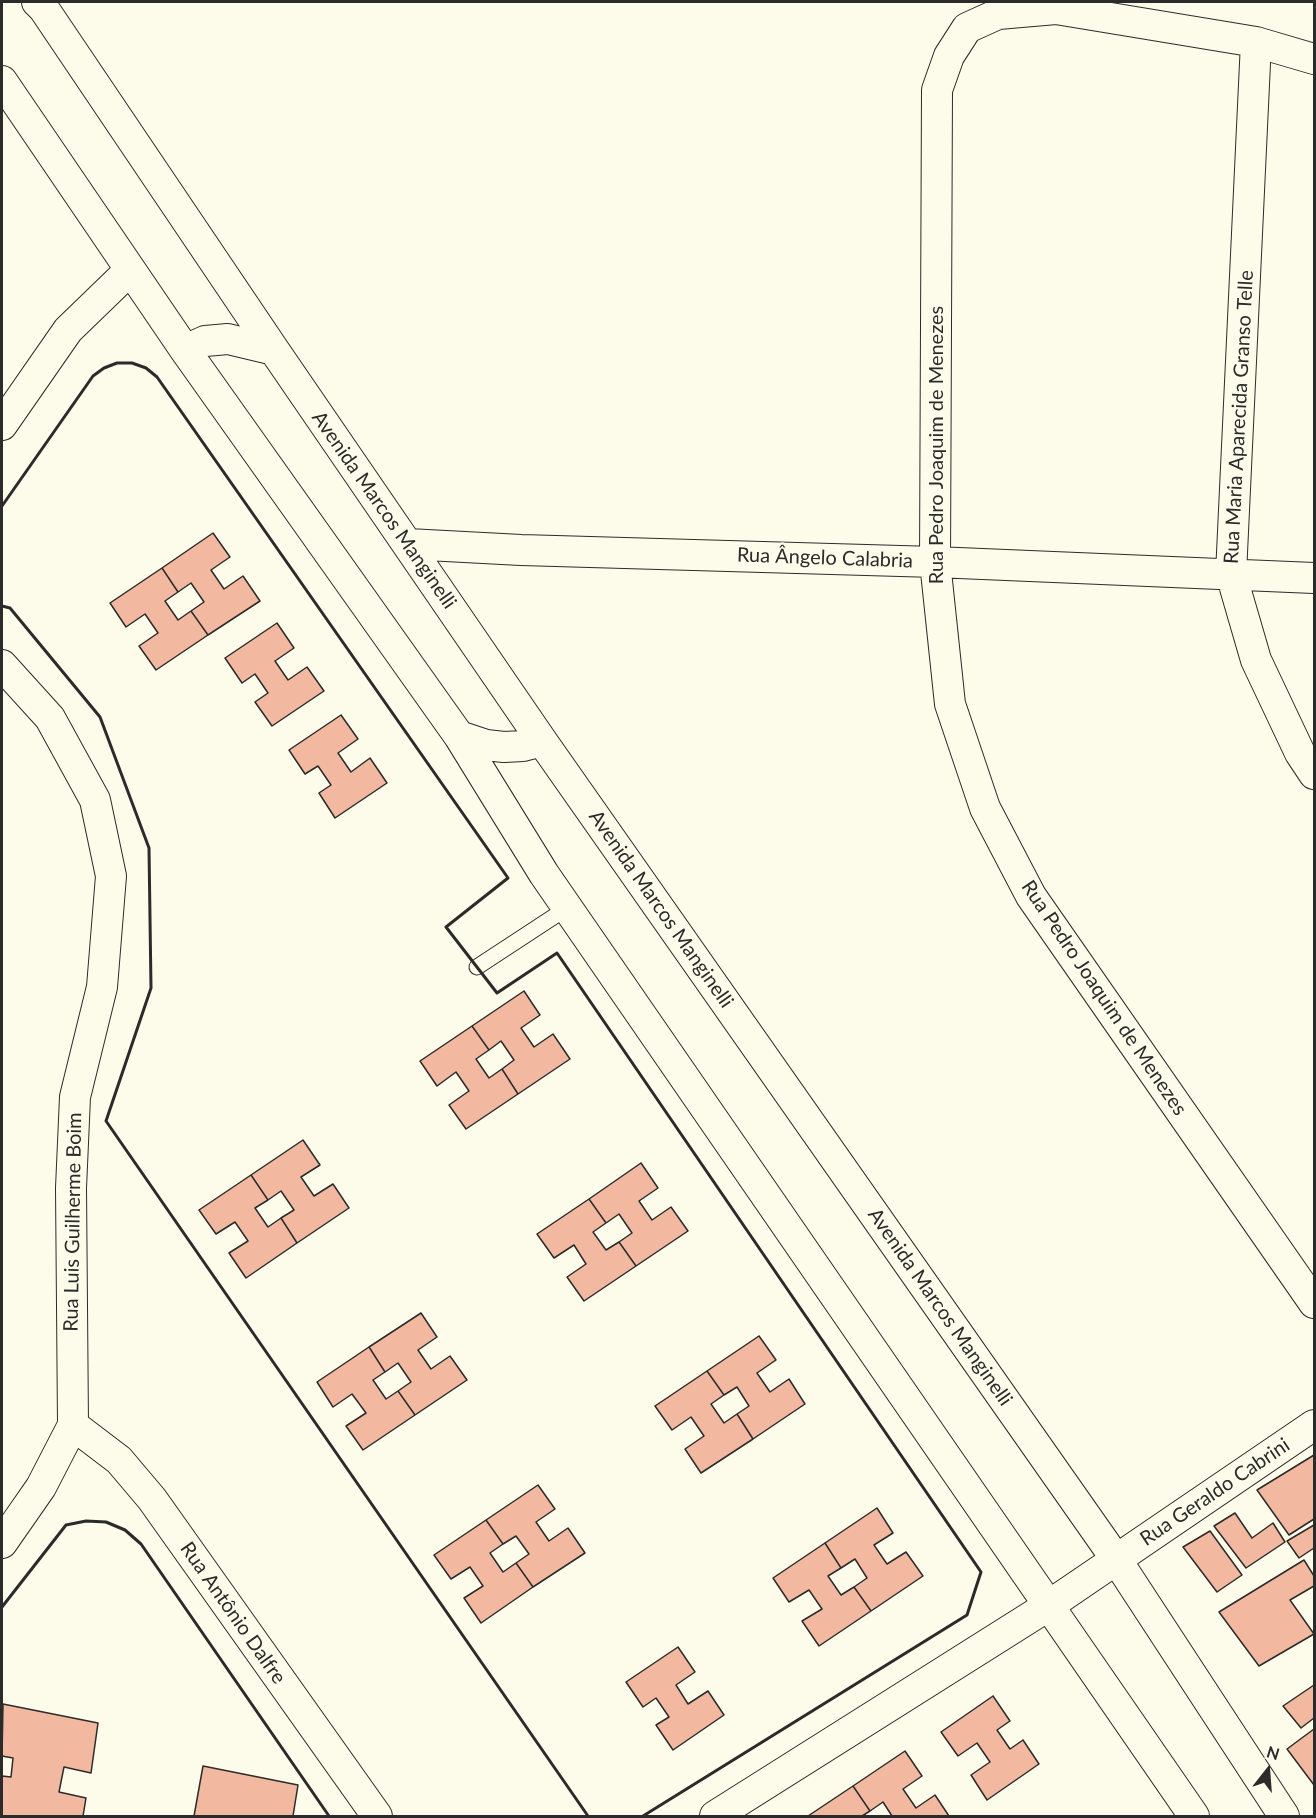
<!DOCTYPE html>
<html>
<head>
<meta charset="utf-8">
<style>
	body { margin:0 }
	#map { position:relative; width:1316px; height:1818px; overflow:hidden; background:#fdfbea; font-family:Lato,sans-serif }
	canvas { display:block }
	.frame { position:absolute; inset:0; border:3px solid #2b2b2b; pointer-events:none }
	.north { position:absolute; left:1238px; top:1740px; width:60px; height:60px; -webkit-text-stroke:4px #fdfbea; paint-order:stroke; rotate:17deg; font-size:16px; font-weight:700; line-height:24px; text-align:center; color:#2b2b2b }
	.north::after { content:''; display:block; margin:auto; width:21px; height:27px; background:#2b2b2b; clip-path:polygon(50% 0,100% 100%,50% 72%,0 100%) }
</style>
</head>
<body>
<div id="map">
<canvas width="1316" height="1818"></canvas>
<div class="frame"></div>
<div class="north">N</div>
</div>
<script>
const c = document.querySelector('canvas').getContext('2d');
c.lineJoin = 'round';
function fill(path, color) {
  c.fillStyle = color;
  c.fill(path, 'evenodd');
}
function toPath(rows) {
  const path = new Path2D();
  for (const r of rows) {
    path.moveTo(r[0], r[1]);
    for (let i = 2; i < r.length; i += 2) path.lineTo(r[i], r[i + 1]);
  }
  return path;
}
function trace(path, color, width, dash) {
  c.strokeStyle = color;
  c.lineWidth = width;
  c.lineCap = dash ? 'butt' : 'round';
  c.setLineDash(dash || []);
  c.stroke(path);
}
function label(font, color, halo, rows, align = 'center') {
  c.font = font + ' Lato,sans-serif';
  c.lineWidth = 4.5;
  c.setLineDash([]);
  c.textBaseline = 'middle';
  c.strokeStyle = halo;
  c.fillStyle = color;
  for (const [text, x, y, turn = 0] of rows) {
    c.save();
    c.translate(x, y);
    c.rotate((+turn || 0) * Math.PI / 180);
    c.textAlign = isNaN(turn) ? turn : align;
    if (halo) c.strokeText(text, 0, 0);
    c.fillText(text, 0, 0);
    c.restore();
  }
}
const building = toPath([
	[213,533,230,557,211,570,224,589,243,576,260,601,208,635,191,611,204,602,191,583,178,592,162,568,213,533],
	[162,568,178,592,165,601,178,620,191,611,208,635,156,670,139,646,158,633,145,614,126,627,110,603,162,568],
	[277,623,294,648,275,661,288,680,307,667,324,691,272,726,255,702,268,693,255,674,242,683,225,658,277,623],
	[341,715,358,739,338,753,351,772,370,758,387,783,335,818,319,793,331,785,318,766,305,774,289,750,341,715],
	[524,991,540,1015,521,1028,534,1047,553,1034,570,1059,518,1094,502,1069,514,1060,501,1041,489,1050,472,1026,524,991],
	[472,1026,489,1050,476,1059,489,1078,502,1069,518,1094,466,1129,449,1105,469,1091,456,1072,437,1086,420,1061,472,1026],
	[303,1140,320,1165,301,1177,314,1196,333,1184,349,1208,297,1243,281,1218,294,1210,281,1191,268,1200,251,1175,303,1140],
	[641,1163,658,1188,639,1201,652,1220,671,1207,688,1231,636,1266,619,1242,632,1233,619,1214,606,1223,589,1199,641,1163],
	[251,1175,268,1200,255,1208,268,1227,281,1218,297,1243,246,1278,229,1253,248,1241,235,1222,216,1234,199,1210,251,1175],
	[589,1199,606,1223,593,1232,606,1250,619,1242,636,1266,584,1301,567,1277,586,1264,574,1245,554,1258,537,1234,589,1199],
	[421,1313,437,1337,418,1350,431,1369,450,1356,467,1380,415,1415,398,1391,411,1382,398,1363,385,1372,369,1347,421,1313],
	[759,1336,776,1360,757,1373,770,1392,789,1379,805,1404,753,1439,737,1414,749,1406,737,1387,724,1395,707,1371,759,1336],
	[369,1347,385,1372,373,1380,386,1399,398,1391,415,1415,363,1450,346,1426,366,1413,352,1394,333,1407,317,1382,369,1347],
	[707,1371,724,1395,711,1404,724,1423,737,1414,753,1439,701,1473,685,1449,704,1436,691,1417,672,1430,655,1406,707,1371],
	[1314,1455,1314,1519,1289,1535,1257,1490,1314,1455],
	[538,1485,555,1509,536,1522,549,1541,568,1528,585,1553,533,1587,516,1563,529,1554,516,1536,503,1544,486,1520,538,1485],
	[877,1508,893,1533,874,1545,887,1564,906,1552,923,1576,871,1611,854,1587,867,1578,855,1559,841,1568,825,1543,877,1508],
	[1235,1513,1252,1538,1273,1523,1285,1542,1246,1568,1214,1526,1235,1513],
	[486,1520,503,1544,490,1553,503,1572,516,1563,533,1587,481,1623,464,1598,483,1586,470,1567,451,1579,434,1555,486,1520],
	[1314,1525,1314,1548,1299,1558,1287,1541,1314,1525],
	[1210,1531,1242,1575,1217,1592,1183,1547,1210,1531],
	[825,1543,841,1568,828,1576,841,1595,854,1587,871,1611,819,1646,802,1621,822,1609,809,1590,789,1602,773,1578,825,1543],
	[1304,1560,1314,1576,1314,1586,1290,1600,1314,1634,1259,1666,1219,1612,1304,1560],
	[678,1647,695,1672,676,1685,688,1704,708,1691,724,1715,673,1750,656,1725,669,1717,656,1698,643,1707,626,1682,678,1647],
	[1314,1685,1314,1718,1301,1728,1283,1706,1314,1685],
	[993,1696,1010,1721,997,1730,1010,1749,1023,1740,1039,1764,987,1800,971,1775,990,1762,977,1743,958,1756,941,1732,993,1696],
	[3,1704,98,1723,91,1773,64,1767,59,1792,86,1798,83,1816,2,1816,2,1776,11,1777,13,1758,2,1756,3,1704],
	[1314,1729,1314,1785,1287,1749,1314,1729],
	[905,1751,922,1776,903,1789,916,1808,935,1795,949,1816,892,1816,883,1802,870,1811,853,1786,905,1751],
	[203,1766,298,1785,293,1816,194,1816,203,1766],
	[853,1786,870,1811,862,1816,808,1816,853,1786]
]);
fill(building, '#f2b8a0');
trace(building, '#2b2b2b', 1.5);
const service = toPath([
	[477,967,567,908]
]);
const minor = toPath([
	[37,2,44,9,274,350,542,741,1116,1559,1284,1816],
	[1256,42,1231,574,1256,660,1300,753,1314,774],
	[1314,59,1256,42,1056,9,998,14,967,28,949,56,937,90,935,562,950,704,985,808,1031,896,1314,1303],
	[2,81,185,350,459,736,544,874,1194,1816],
	[185,350,205,341,228,339,274,350],
	[2,425,68,330,130,270],
	[408,544,521,550,935,562,1314,578],
	[2,665,50,718,95,800,111,876,102,987,75,1097,71,1188,73,1425,41,1487,2,1543],
	[459,736,486,745,504,747,523,746,542,741],
	[73,1425,119,1460,152,1499,377,1816],
	[715,1816,1048,1606,1314,1425]
]);
trace(service, '#2b2b2b', 17);
trace(minor, '#2b2b2b', 32);
trace(service, '#fdfbea', 15);
trace(minor, '#fdfbea', 30);
trace(toPath([
	[2,506,93,376,104,368,117,363,132,363,146,368,157,377,508,878,446,927,497,993,557,953,981,1572,967,1615,643,1816],
	[2,606,10,608,100,717,149,848,151,988,106,1121,588,1816],
	[2,1607,66,1525,86,1521,106,1522,125,1530,141,1544,329,1816]
]), '#2b2b2b', 3);
label('20px', '#2b2b2b', '#fdfbea', [
	["Rua Maria Aparecida Granso Telle",1239,417,-87],
	["Rua Pedro Joaquim de Menezes",937,445,-90],
	["Avenida Marcos Manginelli",384,510,55],
	["Rua Ângelo Calabria",825,558,2],
	["Avenida Marcos Manginelli",661,909,55],
	["Rua Pedro Joaquim de Menezes",1104,998,56],
	["Rua Luis Guilherme Boim",73,1222,-89],
	["Avenida Marcos Manginelli",940,1307,55],
	["Rua Geraldo Cabrini",1215,1492,-34],
	["Rua Antônio Dalfre",233,1613,55]
]);
</script>
</body>
</html>
